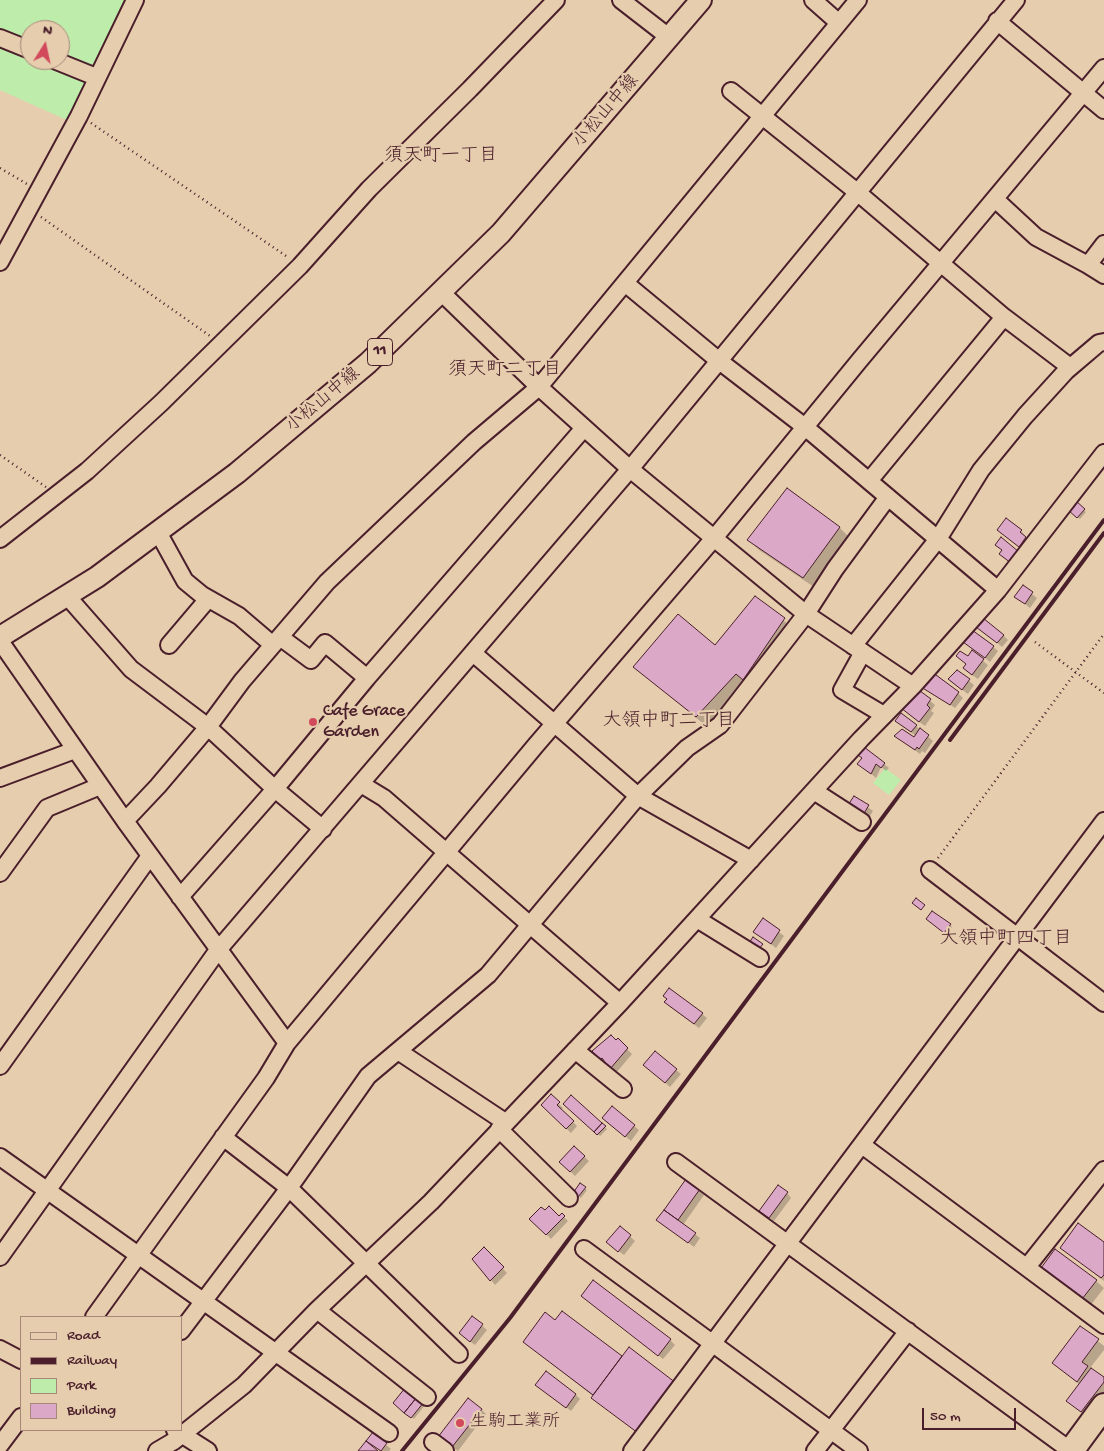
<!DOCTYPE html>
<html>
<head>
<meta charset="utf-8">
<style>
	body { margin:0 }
	#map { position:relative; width:1104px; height:1451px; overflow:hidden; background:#e6cdae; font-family:"Gochi Hand",sans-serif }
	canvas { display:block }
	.legend { position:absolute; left:20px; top:1316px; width:162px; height:115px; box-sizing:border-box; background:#e6cdae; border:1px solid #a8877a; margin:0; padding:6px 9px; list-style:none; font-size:15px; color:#4a1f2b }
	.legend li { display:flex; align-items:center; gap:10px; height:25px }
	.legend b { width:25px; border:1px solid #a8877a }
	.north { position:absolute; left:20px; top:20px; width:50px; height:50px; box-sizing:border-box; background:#e6cdae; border:1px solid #a8877a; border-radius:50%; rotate:10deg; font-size:14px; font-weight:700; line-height:20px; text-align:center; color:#4a1f2b }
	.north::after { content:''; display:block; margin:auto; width:18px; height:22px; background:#d1495b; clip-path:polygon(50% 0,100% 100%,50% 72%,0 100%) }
	.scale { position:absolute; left:922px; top:1408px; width:94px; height:22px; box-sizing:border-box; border:2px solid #4a1f2b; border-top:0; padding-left:6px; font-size:15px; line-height:18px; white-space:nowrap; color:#4a1f2b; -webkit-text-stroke:4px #e6cdae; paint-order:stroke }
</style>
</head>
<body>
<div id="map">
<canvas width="1104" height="1451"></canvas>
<ul class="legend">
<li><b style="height:6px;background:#e6cdae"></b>Road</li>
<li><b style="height:6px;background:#4a1f2b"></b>Railway</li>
<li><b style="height:14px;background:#beecaa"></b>Park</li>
<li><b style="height:14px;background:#dba9c7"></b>Building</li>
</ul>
<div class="north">N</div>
<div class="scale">50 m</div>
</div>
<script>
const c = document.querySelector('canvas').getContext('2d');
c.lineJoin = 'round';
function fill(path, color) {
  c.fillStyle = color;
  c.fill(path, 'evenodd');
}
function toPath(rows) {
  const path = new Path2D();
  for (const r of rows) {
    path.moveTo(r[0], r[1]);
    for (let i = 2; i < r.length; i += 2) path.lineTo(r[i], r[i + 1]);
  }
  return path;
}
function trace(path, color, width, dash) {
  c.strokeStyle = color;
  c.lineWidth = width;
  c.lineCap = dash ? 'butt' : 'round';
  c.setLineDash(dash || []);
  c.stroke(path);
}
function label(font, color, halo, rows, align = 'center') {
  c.font = font + ' "Gochi Hand","Klee One",sans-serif';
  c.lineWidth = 4.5;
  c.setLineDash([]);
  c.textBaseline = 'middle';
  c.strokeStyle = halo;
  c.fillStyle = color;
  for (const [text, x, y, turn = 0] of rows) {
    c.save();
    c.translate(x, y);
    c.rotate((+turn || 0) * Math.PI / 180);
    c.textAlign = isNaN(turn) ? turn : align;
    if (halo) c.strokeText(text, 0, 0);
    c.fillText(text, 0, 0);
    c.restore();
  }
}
fill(toPath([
	[0,0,129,0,69,121,0,90],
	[30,30,60,30,60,60,30,60],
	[885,768,901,780,889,795,873,783]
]), '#beecaa');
fill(toPath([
	[787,489,840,528,850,538,814,587,759,550,749,540],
	[1076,503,1086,512,1080,519,1070,510],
	[1007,519,1021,531,1030,542,1024,550,1003,534],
	[1023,587,1037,598,1030,608,1016,597],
	[755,598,794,629,706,726,635,667,715,646],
	[983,631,1003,635,1008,640,1002,647],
	[965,642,993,647,998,651,990,662],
	[972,652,988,665,978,679,969,673,967,665,968,658],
	[957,671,974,685,968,694,954,684],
	[923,687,958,693,963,698,955,708],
	[916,689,935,705,931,711,934,713,925,726,907,713],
	[902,726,916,726,933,741,925,753,922,751,920,754,901,740,914,739,916,736],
	[859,763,884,764,889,768,886,771,881,767,876,778],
	[854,797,873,811,868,819,854,810],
	[763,920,784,936,776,948,755,932],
	[930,921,950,925,952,927,947,934],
	[668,999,702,1014,707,1018,699,1028,670,1007,666,1002],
	[618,1040,632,1054,616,1073,594,1051],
	[650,1070,676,1070,681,1074,670,1087],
	[551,1096,563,1108,561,1110,577,1126,571,1133,542,1105],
	[571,1097,607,1129,600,1136,569,1109],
	[612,1108,639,1130,631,1141,609,1123],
	[574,1147,589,1161,575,1176,561,1162],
	[686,1181,704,1195,683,1225,700,1238,694,1247,658,1220],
	[581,1185,587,1190,581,1198,576,1195],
	[787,1193,791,1198,774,1221,766,1215],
	[562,1215,568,1221,551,1239,531,1219,559,1218],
	[620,1227,635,1241,624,1255,613,1247],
	[1104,1244,1104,1281,1062,1248],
	[484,1249,507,1273,495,1285,491,1280],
	[1050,1276,1096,1281,1104,1288,1090,1306],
	[582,1296,670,1340,675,1345,663,1359],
	[562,1313,622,1358,593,1396,524,1342,556,1322],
	[473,1318,487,1330,475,1345,465,1338],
	[1080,1327,1104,1346,1104,1350,1090,1368,1104,1378,1104,1399,1089,1419,1068,1401,1080,1385,1054,1363],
	[542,1389,576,1395,580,1399,571,1411],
	[423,1403,425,1405,414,1419,410,1416],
	[481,1409,486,1414,458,1451,445,1442],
	[373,1434,391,1449,389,1451,380,1451,371,1444,371,1447,376,1451,360,1451]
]), '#0003');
const building = toPath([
	[787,488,840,527,803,578,747,540,787,488],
	[1076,501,1085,509,1077,518,1068,510,1076,501],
	[1006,518,1022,530,1020,532,1026,537,1019,547,997,530,1006,518],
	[1001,537,1019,552,1011,563,999,554,1002,550,995,545,1001,537],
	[1023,585,1033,592,1025,604,1014,597,1023,585],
	[755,596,785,618,743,680,736,674,696,717,633,667,678,614,715,645,755,596],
	[983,618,1004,635,997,643,976,627,983,618],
	[972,630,994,646,985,658,963,642,972,630],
	[972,650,984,659,972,675,963,668,966,664,956,656,960,651,968,656,972,650],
	[957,670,970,679,962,690,948,679,957,670],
	[932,672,959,692,950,705,921,687,932,672],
	[916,688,931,699,927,705,930,708,919,722,901,708,916,688],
	[901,713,917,725,911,732,895,721,901,713],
	[920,728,929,735,919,749,917,747,915,750,894,736,902,729,914,737,920,728],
	[864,747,885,763,881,768,876,764,871,774,857,764,862,758,858,755,864,747],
	[854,796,869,805,863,815,848,805,854,796],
	[916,898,925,905,921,910,912,903,916,898],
	[932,911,951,924,944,933,926,919,932,911],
	[763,918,780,930,771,944,753,932,763,918],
	[753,937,763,944,758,950,749,943,753,937],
	[669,988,703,1013,694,1024,664,1002,667,999,663,996,669,988],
	[611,1035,616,1040,618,1038,628,1048,610,1069,602,1058,600,1060,592,1051,611,1035],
	[655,1051,677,1069,665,1083,643,1065,655,1051],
	[551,1094,560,1102,557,1105,574,1121,566,1129,541,1105,551,1094],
	[571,1095,602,1123,594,1132,563,1104,571,1095],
	[612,1106,635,1125,625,1137,602,1118,612,1106],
	[602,1123,606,1126,597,1135,594,1132,602,1123],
	[574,1146,585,1156,570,1172,559,1162,574,1146],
	[686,1179,700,1189,678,1220,664,1210,686,1179],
	[580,1183,586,1187,578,1197,573,1193,580,1183],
	[778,1185,788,1192,769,1218,759,1211,778,1185],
	[549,1206,559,1216,562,1213,565,1216,546,1235,529,1219,541,1207,545,1210,549,1206],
	[664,1210,696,1233,688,1243,656,1220,664,1210],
	[1078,1223,1104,1242,1104,1275,1101,1278,1060,1248,1078,1223],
	[620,1226,631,1235,618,1252,606,1242,620,1226],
	[484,1247,504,1267,490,1281,472,1259,484,1247],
	[1055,1249,1097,1280,1082,1299,1041,1268,1055,1249],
	[593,1280,671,1339,658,1356,581,1296,593,1280],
	[562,1311,622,1356,593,1395,523,1342,545,1312,555,1320,562,1311],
	[472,1316,483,1324,470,1342,459,1333,472,1316],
	[1080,1326,1099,1339,1082,1362,1088,1366,1077,1382,1052,1363,1080,1326],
	[629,1347,676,1383,638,1433,591,1398,629,1347],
	[1091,1368,1104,1377,1104,1382,1081,1412,1066,1401,1091,1368],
	[546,1371,576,1394,566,1408,535,1385,546,1371],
	[405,1388,417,1397,404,1413,393,1403,405,1388],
	[417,1397,424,1402,411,1418,404,1413,417,1397],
	[468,1398,482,1409,452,1447,438,1437,468,1398],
	[373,1432,387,1443,381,1451,366,1441,373,1432],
	[366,1441,378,1451,358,1451,366,1441]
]);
fill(building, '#dba9c7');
trace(building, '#4a1f2b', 1);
const minor = toPath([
	[621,0,670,38],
	[813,0,839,23],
	[997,21,1104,110],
	[0,38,30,50],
	[54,60,96,77],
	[731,91,857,192,1004,317,869,481],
	[995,199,1036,237,1088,265],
	[1104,244,1088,265,1104,275],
	[0,262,79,116,135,0],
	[625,283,718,360,805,427,998,590],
	[441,292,539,387,630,469,806,614,913,686],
	[1004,317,1070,367],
	[158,532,185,581,202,595,239,616,273,645],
	[0,539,87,471,161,403,300,266,369,189,470,89,556,0],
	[67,596,131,669,208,727,275,789,323,829],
	[280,637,311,660,325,643,367,678],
	[0,641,125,821,287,1043],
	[169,645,208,599],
	[853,646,938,539,981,470,1025,416,1066,371,1099,343,1104,342],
	[863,652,842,690,884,715],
	[473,653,638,796,751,860],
	[0,778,75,750],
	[361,784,384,798,620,1003],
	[814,791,862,822],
	[125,821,158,786,208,727,242,681,327,582,474,442,539,387,858,0],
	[930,870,1104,1003],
	[0,873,47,808,100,786],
	[180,897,275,789,367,678,584,428],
	[697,919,760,958],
	[575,1050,623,1089],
	[398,1051,505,1122],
	[0,1066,150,856],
	[499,1129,569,1198],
	[223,1137,289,1188,459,1354],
	[862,1145,1104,1325],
	[0,1157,389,1433],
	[676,1162,1071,1451],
	[584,1249,859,1451],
	[0,1257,218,950,630,469,1016,0],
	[1027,1267,1104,1170],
	[317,1310,427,1397],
	[94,1317,266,1078,287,1043,536,745,715,537,859,361,1104,68],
	[181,1331,289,1188,368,1076,488,975,638,796,687,748,720,725,806,614,835,569,888,497],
	[0,1349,21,1360],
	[175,1430,208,1451],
	[433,1442,445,1451],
	[0,1445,21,1417],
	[157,1451,174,1441,244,1385,317,1310,431,1202,620,1003,861,739,913,686,998,590,1104,453],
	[632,1451,1104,821],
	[815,1451,908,1331]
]);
const major = toPath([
	[0,637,97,577,237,473,368,363,501,233,701,0]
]);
const highway = toPath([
	[1071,1451,1104,1406]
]);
trace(minor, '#4a1f2b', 20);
trace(major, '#4a1f2b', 24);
trace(highway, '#4a1f2b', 28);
trace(toPath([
	[91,123,289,258],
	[0,168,27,184],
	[41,217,210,336],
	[0,455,46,487],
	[1035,642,1104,693],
	[938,858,1104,634]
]), '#4a1f2b', 2.5, [1, 4]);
trace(minor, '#e6cdae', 16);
trace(major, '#e6cdae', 20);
trace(highway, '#e6cdae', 24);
trace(toPath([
	[950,740,1104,533],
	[402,1451,510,1318,1104,520]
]), '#4a1f2b', 4);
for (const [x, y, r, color] of [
	[313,722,5,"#d1495b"],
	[460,1423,5,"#d1495b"]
]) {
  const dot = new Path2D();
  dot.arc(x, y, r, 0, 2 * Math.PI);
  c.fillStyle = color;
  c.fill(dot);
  trace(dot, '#e6cdae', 2);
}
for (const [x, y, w] of [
	[380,352,25]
]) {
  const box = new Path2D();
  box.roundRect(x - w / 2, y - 13.5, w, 27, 4);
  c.fillStyle = '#e6cdae';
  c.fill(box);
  trace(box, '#4a1f2b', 1);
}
label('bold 16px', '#4a1f2b', null, [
	["11",380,352]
]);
label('18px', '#4a1f2b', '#e6cdae', [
	["小松山中線",607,112,-49],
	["小松山中線",324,401,-40]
]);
label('18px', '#4a1f2b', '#e6cdae', [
	["Cafe Grace",323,712],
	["Garden",323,733],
	["生駒工業所",470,1423]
], 'left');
label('19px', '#4a1f2b', '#e6cdae', [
	["須天町一丁目",441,157],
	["須天町二丁目",505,371],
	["大領中町二丁目",669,722],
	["大領中町四丁目",1006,940]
]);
</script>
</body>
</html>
